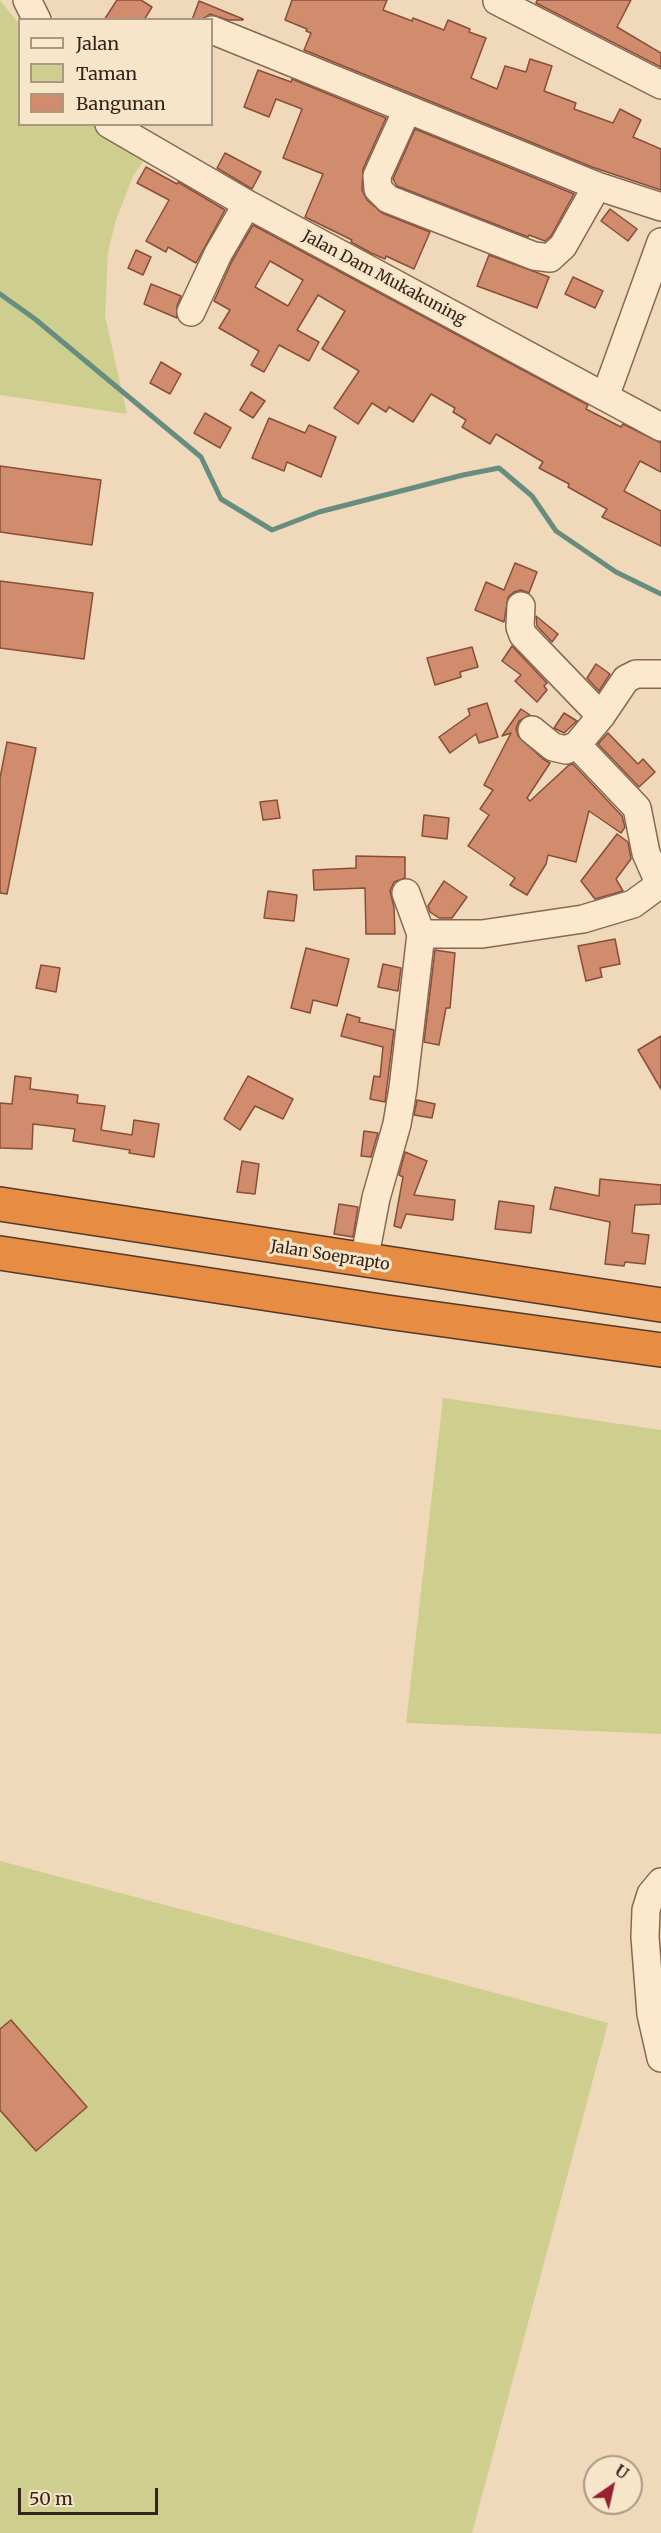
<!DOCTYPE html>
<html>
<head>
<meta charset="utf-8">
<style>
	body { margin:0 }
	#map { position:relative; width:661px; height:2533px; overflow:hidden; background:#f0d9ba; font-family:Merriweather,serif }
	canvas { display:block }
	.legend { position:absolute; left:18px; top:18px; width:195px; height:108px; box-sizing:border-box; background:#f7e5c9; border:2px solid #a99883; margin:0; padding:8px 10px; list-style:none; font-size:18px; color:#352419 }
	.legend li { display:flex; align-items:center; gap:12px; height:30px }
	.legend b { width:30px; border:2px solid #a99883 }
	.north { position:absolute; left:583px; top:2455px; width:60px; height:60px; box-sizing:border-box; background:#f7e5c9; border:2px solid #a99883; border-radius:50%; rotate:34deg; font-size:16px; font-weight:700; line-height:24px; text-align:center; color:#352419 }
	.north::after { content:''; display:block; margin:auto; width:21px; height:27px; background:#99202f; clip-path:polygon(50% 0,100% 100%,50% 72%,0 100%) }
	.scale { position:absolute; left:18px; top:2488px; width:140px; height:27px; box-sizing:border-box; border:3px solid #352419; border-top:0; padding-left:8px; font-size:18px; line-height:21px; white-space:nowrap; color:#352419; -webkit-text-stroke:4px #f7e5c9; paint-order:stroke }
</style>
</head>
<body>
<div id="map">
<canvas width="661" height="2533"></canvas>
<ul class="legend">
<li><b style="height:8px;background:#fbe8cd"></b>Jalan</li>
<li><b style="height:16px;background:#cece8e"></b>Taman</li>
<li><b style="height:16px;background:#d18b6d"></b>Bangunan</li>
</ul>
<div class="north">U</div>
<div class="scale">50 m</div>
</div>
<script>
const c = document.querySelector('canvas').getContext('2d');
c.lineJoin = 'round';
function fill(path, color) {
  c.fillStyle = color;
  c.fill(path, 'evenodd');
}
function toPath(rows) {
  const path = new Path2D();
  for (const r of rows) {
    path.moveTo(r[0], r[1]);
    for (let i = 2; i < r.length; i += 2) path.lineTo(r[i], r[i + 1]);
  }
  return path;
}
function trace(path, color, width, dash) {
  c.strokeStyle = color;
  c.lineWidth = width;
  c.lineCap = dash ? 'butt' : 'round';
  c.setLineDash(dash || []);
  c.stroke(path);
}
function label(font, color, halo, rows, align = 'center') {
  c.font = font + ' Merriweather,serif';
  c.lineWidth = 6;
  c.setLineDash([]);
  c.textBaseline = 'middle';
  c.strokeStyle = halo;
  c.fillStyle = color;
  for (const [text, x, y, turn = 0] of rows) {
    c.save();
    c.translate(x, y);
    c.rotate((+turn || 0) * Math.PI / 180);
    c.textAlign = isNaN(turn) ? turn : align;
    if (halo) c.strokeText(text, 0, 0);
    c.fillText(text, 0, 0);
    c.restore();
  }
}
fill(toPath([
	[0,0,19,24,20,124,97,125,153,147,133,176,116,220,108,252,105,316,127,414,0,395],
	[443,1398,661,1430,661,1734,406,1723],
	[0,1861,608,2023,472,2533,0,2533]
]), '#cece8e');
trace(toPath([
	[0,294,35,319,201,457,221,499,272,530,319,512,463,475,499,468,532,496,556,531,616,572,661,594]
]), '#668d7f', 5);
const building = toPath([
	[117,0,141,0,152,7,144,20,104,20,117,0],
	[292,0,387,0,383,10,412,21,413,18,444,30,448,20,470,29,469,32,486,38,471,78,497,89,505,66,526,72,530,59,552,66,544,91,576,103,574,109,613,123,620,109,641,120,633,137,661,149,661,190,592,167,304,50,311,33,306,31,307,29,285,20,292,0],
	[537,0,631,0,617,27,661,53,661,67,536,3,537,0],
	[199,1,243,19,243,20,228,20,210,14,201,20,192,20,199,1],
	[258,70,291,82,292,79,386,118,363,169,362,190,367,200,382,213,430,232,414,269,386,256,385,259,371,253,351,242,352,240,305,217,323,174,283,158,302,109,276,99,269,117,244,107,258,70],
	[415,129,574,194,551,236,545,241,529,235,528,237,397,186,393,179,415,129],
	[225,153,261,172,252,189,217,168,225,153],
	[146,167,177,184,178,182,225,210,196,263,168,247,166,252,146,241,169,200,137,183,146,167],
	[610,209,637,229,628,241,601,221,610,209],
	[253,225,588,405,586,409,621,427,623,424,661,443,661,472,640,461,624,491,661,511,661,546,602,517,607,509,568,487,569,484,539,468,543,462,496,434,490,444,462,427,466,420,453,412,455,408,431,394,413,422,389,407,386,412,372,403,358,424,334,408,359,371,322,349,345,311,318,295,297,330,319,342,309,361,279,345,264,372,251,365,259,351,219,328,230,310,214,301,232,261,253,225],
	[270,261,303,280,288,306,255,287,270,261],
	[136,250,151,257,143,275,128,268,136,250],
	[489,255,549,277,537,308,477,286,489,255],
	[573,277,603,291,595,308,565,294,573,277],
	[151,284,181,296,177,306,177,318,144,304,151,284],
	[161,362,181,374,170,394,150,383,161,362],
	[251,392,265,401,253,418,240,410,251,392],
	[205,413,231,428,220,448,194,433,205,413],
	[269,418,305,433,309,425,336,437,321,477,287,462,284,471,252,458,269,418],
	[0,466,101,480,92,545,0,532,0,466],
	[515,563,537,572,529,593,521,590,514,592,508,597,504,622,475,610,486,582,504,590,515,563],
	[0,581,93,593,84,659,0,648,0,581],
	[536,616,558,634,552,642,537,626,536,616],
	[512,646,547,683,544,686,547,690,537,702,515,681,521,675,502,661,512,646],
	[472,647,478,667,460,672,461,677,435,685,427,658,472,647],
	[596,664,610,674,599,691,587,678,596,664],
	[487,703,498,737,479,743,476,734,450,753,439,737,470,715,468,709,487,703],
	[521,709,530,715,519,721,516,728,518,736,543,759,550,763,527,798,530,801,569,765,573,764,622,816,625,827,621,833,589,811,576,862,548,855,546,864,527,895,510,885,515,878,468,846,489,815,480,809,493,790,484,785,511,733,502,736,521,709],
	[564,713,577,721,564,733,554,728,564,713],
	[608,733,638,764,643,759,655,772,639,787,598,744,608,733],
	[7,742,36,748,7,894,0,893,0,778,7,742],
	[277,800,280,818,263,820,260,802,277,800],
	[424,815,449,818,447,839,422,836,424,815],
	[617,834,628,842,631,859,616,879,623,891,595,899,581,881,617,834],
	[356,856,405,857,405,878,394,882,390,891,394,907,395,934,366,934,365,888,314,890,313,870,356,868,356,856],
	[444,881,467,897,452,918,439,918,430,912,428,906,444,881],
	[268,891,297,895,294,921,264,918,268,891],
	[615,939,620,964,600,968,602,977,586,981,578,946,615,939],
	[306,948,349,959,337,1006,313,1000,310,1013,291,1008,306,948],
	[435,950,455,953,450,1008,446,1008,439,1045,424,1042,435,950],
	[383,964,401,968,398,991,378,987,383,964],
	[41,965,60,968,56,992,36,988,41,965],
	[347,1014,360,1018,359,1022,394,1030,385,1102,370,1099,374,1076,380,1077,383,1047,341,1036,347,1014],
	[661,1036,661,1089,638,1050,661,1036],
	[15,1076,31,1078,30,1089,78,1095,77,1103,105,1106,101,1130,132,1135,134,1120,159,1124,154,1157,129,1153,130,1150,73,1141,75,1129,33,1124,32,1149,0,1148,0,1103,12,1104,15,1076],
	[248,1076,293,1099,283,1119,255,1106,240,1130,224,1119,248,1076],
	[417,1100,435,1104,432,1118,414,1115,417,1100],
	[364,1131,378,1133,371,1157,361,1156,364,1131],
	[405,1152,427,1161,414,1195,455,1200,453,1220,406,1214,401,1228,394,1226,403,1177,399,1175,405,1152],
	[242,1161,259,1164,255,1194,237,1192,242,1161],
	[600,1179,661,1185,661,1204,635,1205,632,1233,649,1235,645,1264,625,1262,624,1266,605,1264,610,1222,550,1209,555,1187,599,1196,600,1179],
	[499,1201,534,1206,531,1233,495,1229,499,1201],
	[339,1204,358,1207,353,1237,334,1234,339,1204],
	[11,2020,87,2107,36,2151,0,2110,0,2029,11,2020]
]);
fill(building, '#d18b6d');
trace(building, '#884e38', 1.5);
const minor = toPath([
	[27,0,37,20],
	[497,1,661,85],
	[212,30,597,186,661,207],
	[407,110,377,176,378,189,388,199,534,256,550,258,563,246,597,186],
	[109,124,247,204,661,427],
	[191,312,218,254,247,204],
	[605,397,661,242],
	[521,606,520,627,523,635,601,716],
	[532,730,553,747,566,750,577,745,601,716,626,679,636,674,661,674],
	[577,745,637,808,646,853,661,887],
	[421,934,482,934,583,919,633,904,659,885],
	[364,1261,376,1198,397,1124,403,1088,421,934,406,893],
	[661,1882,651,1894,646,1910,645,1937,651,2014,661,2058]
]);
const highway = toPath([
	[0,1204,661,1305],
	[0,1253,387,1312,661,1350]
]);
trace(minor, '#876953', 30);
trace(highway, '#543829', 36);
trace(minor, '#fbe8cd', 27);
trace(highway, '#e78c43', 33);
label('16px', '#352419', '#f7e5c9', [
	["Jalan Dam Mukakuning",384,278,28],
	["Jalan Soeprapto",330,1256,9]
]);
</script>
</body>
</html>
